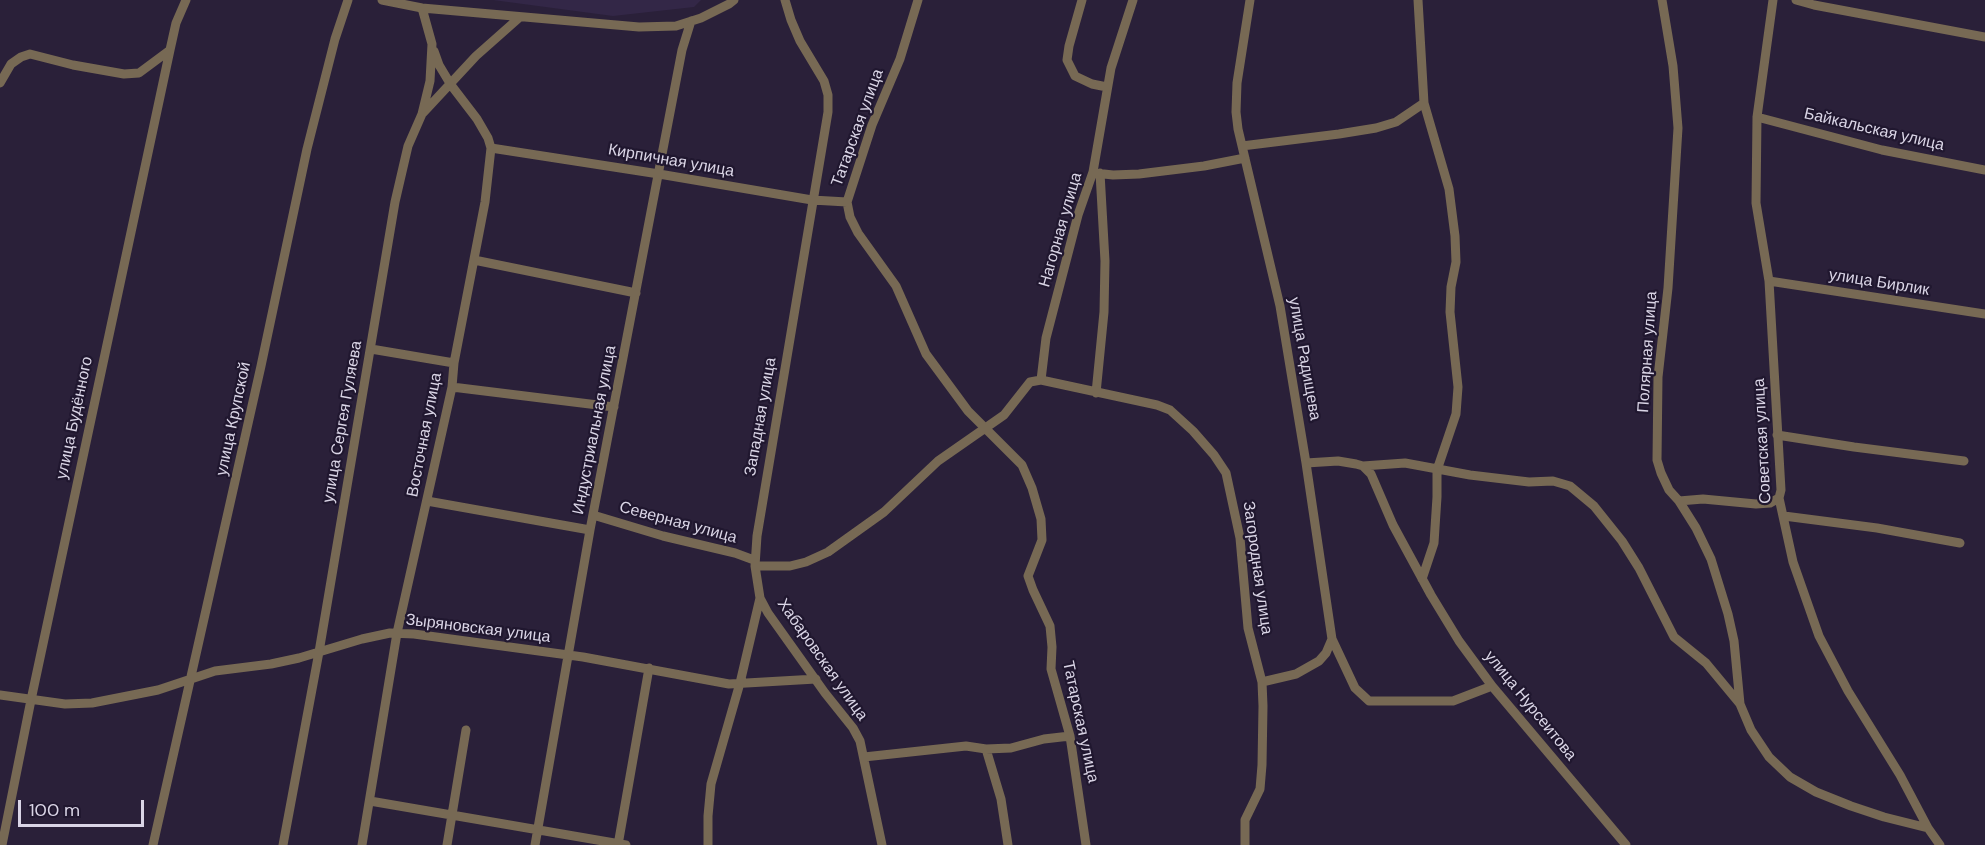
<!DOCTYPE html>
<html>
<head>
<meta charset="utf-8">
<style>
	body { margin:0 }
	#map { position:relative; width:1985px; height:845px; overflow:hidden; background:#2a2039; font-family:"DM Sans",sans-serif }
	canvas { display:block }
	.scale { position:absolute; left:18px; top:800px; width:126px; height:27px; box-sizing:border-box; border:3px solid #dad5e6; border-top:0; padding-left:8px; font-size:18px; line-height:21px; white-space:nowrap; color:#dad5e6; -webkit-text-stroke:4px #20172f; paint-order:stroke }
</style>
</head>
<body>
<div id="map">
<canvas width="1985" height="845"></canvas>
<div class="scale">100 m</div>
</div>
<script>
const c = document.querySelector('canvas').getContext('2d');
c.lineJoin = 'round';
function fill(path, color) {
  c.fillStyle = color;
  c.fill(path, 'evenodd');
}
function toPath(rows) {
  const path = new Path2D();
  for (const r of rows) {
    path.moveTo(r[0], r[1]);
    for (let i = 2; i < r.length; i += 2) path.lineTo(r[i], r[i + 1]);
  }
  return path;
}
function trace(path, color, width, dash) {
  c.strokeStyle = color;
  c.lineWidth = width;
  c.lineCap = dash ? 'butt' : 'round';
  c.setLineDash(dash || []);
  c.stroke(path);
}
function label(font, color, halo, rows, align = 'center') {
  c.font = font + ' "DM Sans",sans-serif';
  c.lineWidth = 4.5;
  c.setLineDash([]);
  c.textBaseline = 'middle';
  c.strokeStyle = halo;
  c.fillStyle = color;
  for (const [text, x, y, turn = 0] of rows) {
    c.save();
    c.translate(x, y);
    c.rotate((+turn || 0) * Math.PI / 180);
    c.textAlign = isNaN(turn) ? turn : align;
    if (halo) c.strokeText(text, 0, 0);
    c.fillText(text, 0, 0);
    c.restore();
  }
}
fill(toPath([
	[493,0,701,0,694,7,613,16]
]), '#332747');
trace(toPath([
	[382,0,422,8,639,27,676,26,701,18,729,4,734,0],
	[918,0,900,59,872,125,847,202,850,217,858,233,896,286,926,354,968,411,1022,465,1032,488,1041,519,1042,540,1028,576,1033,590,1050,626,1052,647,1051,669,1070,736,1086,845],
	[1082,0,1069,46,1067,60,1075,76,1092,84,1107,87],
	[1250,0,1237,83,1236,112,1238,129,1280,306,1306,463,1332,639,1326,653,1319,661,1296,674,1262,682],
	[1418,0,1424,103,1449,189,1455,236,1456,262,1451,287,1450,312,1458,387,1456,414,1437,470,1437,497,1434,543,1422,579],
	[1662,0,1673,66,1678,128,1668,288,1658,377,1657,460,1661,473,1669,490,1679,501,1696,528,1711,559,1728,614,1734,641,1740,704,1751,730,1769,757,1790,777,1816,792,1851,806,1884,817,1928,828],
	[1773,0,1757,117,1756,203,1769,281,1781,490,1779,498,1793,562,1819,636,1848,691,1900,775,1928,828,1940,845],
	[1796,0,1814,5,1985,37],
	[0,83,11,64,21,57,30,54,73,65,124,74,139,73,170,50],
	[423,113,476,56,520,17],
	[1757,117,1882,150,1985,170],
	[1242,146,1339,134,1376,128,1396,122,1424,103],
	[491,148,659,174,812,200,847,202],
	[1095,173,1113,175,1139,174,1204,166,1245,158],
	[474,260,636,293],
	[1769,281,1985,314],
	[371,349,454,363],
	[1041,380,1046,338,1078,215,1093,172,1111,68,1133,0],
	[452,387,614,407],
	[1096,393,1104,312,1105,261,1100,173],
	[1777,435,1854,447,1964,461],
	[1306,463,1338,461,1356,464,1363,466,1371,474,1393,525,1431,595,1459,641,1492,686,1626,845],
	[1363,466,1405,463,1470,475,1529,482,1553,481,1570,486,1594,506,1622,541,1639,568,1674,637,1706,663,1740,704],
	[427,501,590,530],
	[1679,501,1703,499,1756,504,1770,503,1779,498],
	[593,515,663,536,735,553,754,560],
	[1784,516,1877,528,1960,543],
	[755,566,790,566,806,562,828,552,884,512,938,461,1004,415,1030,382,1041,380,1157,405,1170,410,1193,431,1214,455,1226,473,1240,538,1248,628,1262,682,1263,706,1262,765,1260,789,1245,820,1245,845],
	[760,598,768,613,825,693,853,728,860,741,882,845],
	[1332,639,1355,688,1369,701,1453,701,1492,686],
	[0,695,65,704,92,703,158,690,215,671,271,664,299,658,362,639,390,633,414,634,583,657,729,684,816,679],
	[986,749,1001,799,1008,845],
	[864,757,966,746,986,749,1011,748,1044,739,1070,736],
	[370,801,626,845],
	[2,845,31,700,170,50,176,23,186,0],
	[153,845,261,366,307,149,335,39,348,0],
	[283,845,319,652,395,202,408,146,422,114,430,81,432,44,422,8],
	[362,845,397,633,452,387,454,363,485,202,491,148,488,138,477,119,451,85,439,65,434,51],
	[447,845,466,730],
	[535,845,590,530,682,50,691,21],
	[618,845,649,668],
	[708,845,708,816,711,784,740,683,760,598,755,566,757,536,828,112,828,95,824,81,800,41,791,20,785,0]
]), '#776954', 9);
label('16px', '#dad5e6', '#20172f', [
	["Татарская улица",858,128,-70],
	["Байкальская улица",1874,130,13],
	["Кирпичная улица",671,161,10],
	["Нагорная улица",1061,230,-74],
	["улица Бирлик",1879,283,9],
	["Полярная улица",1648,352,-86],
	["улица Радищева",1304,359,80],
	["Западная улица",761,417,-80],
	["улица Будённого",75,418,-78],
	["улица Крупской",234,419,-78],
	["улица Сергея Гуляева",343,422,-80],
	["Индустриальная улица",595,430,-79],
	["Восточная улица",425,435,-79],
	["Советская улица",1763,441,-93],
	["Северная улица",678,523,15],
	["Загородная улица",1257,568,82],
	["Зыряновская улица",478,629,7],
	["Хабаровская улица",822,660,55],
	["улица Нурсеитова",1530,706,51],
	["Татарская улица",1080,722,78]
]);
</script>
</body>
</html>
